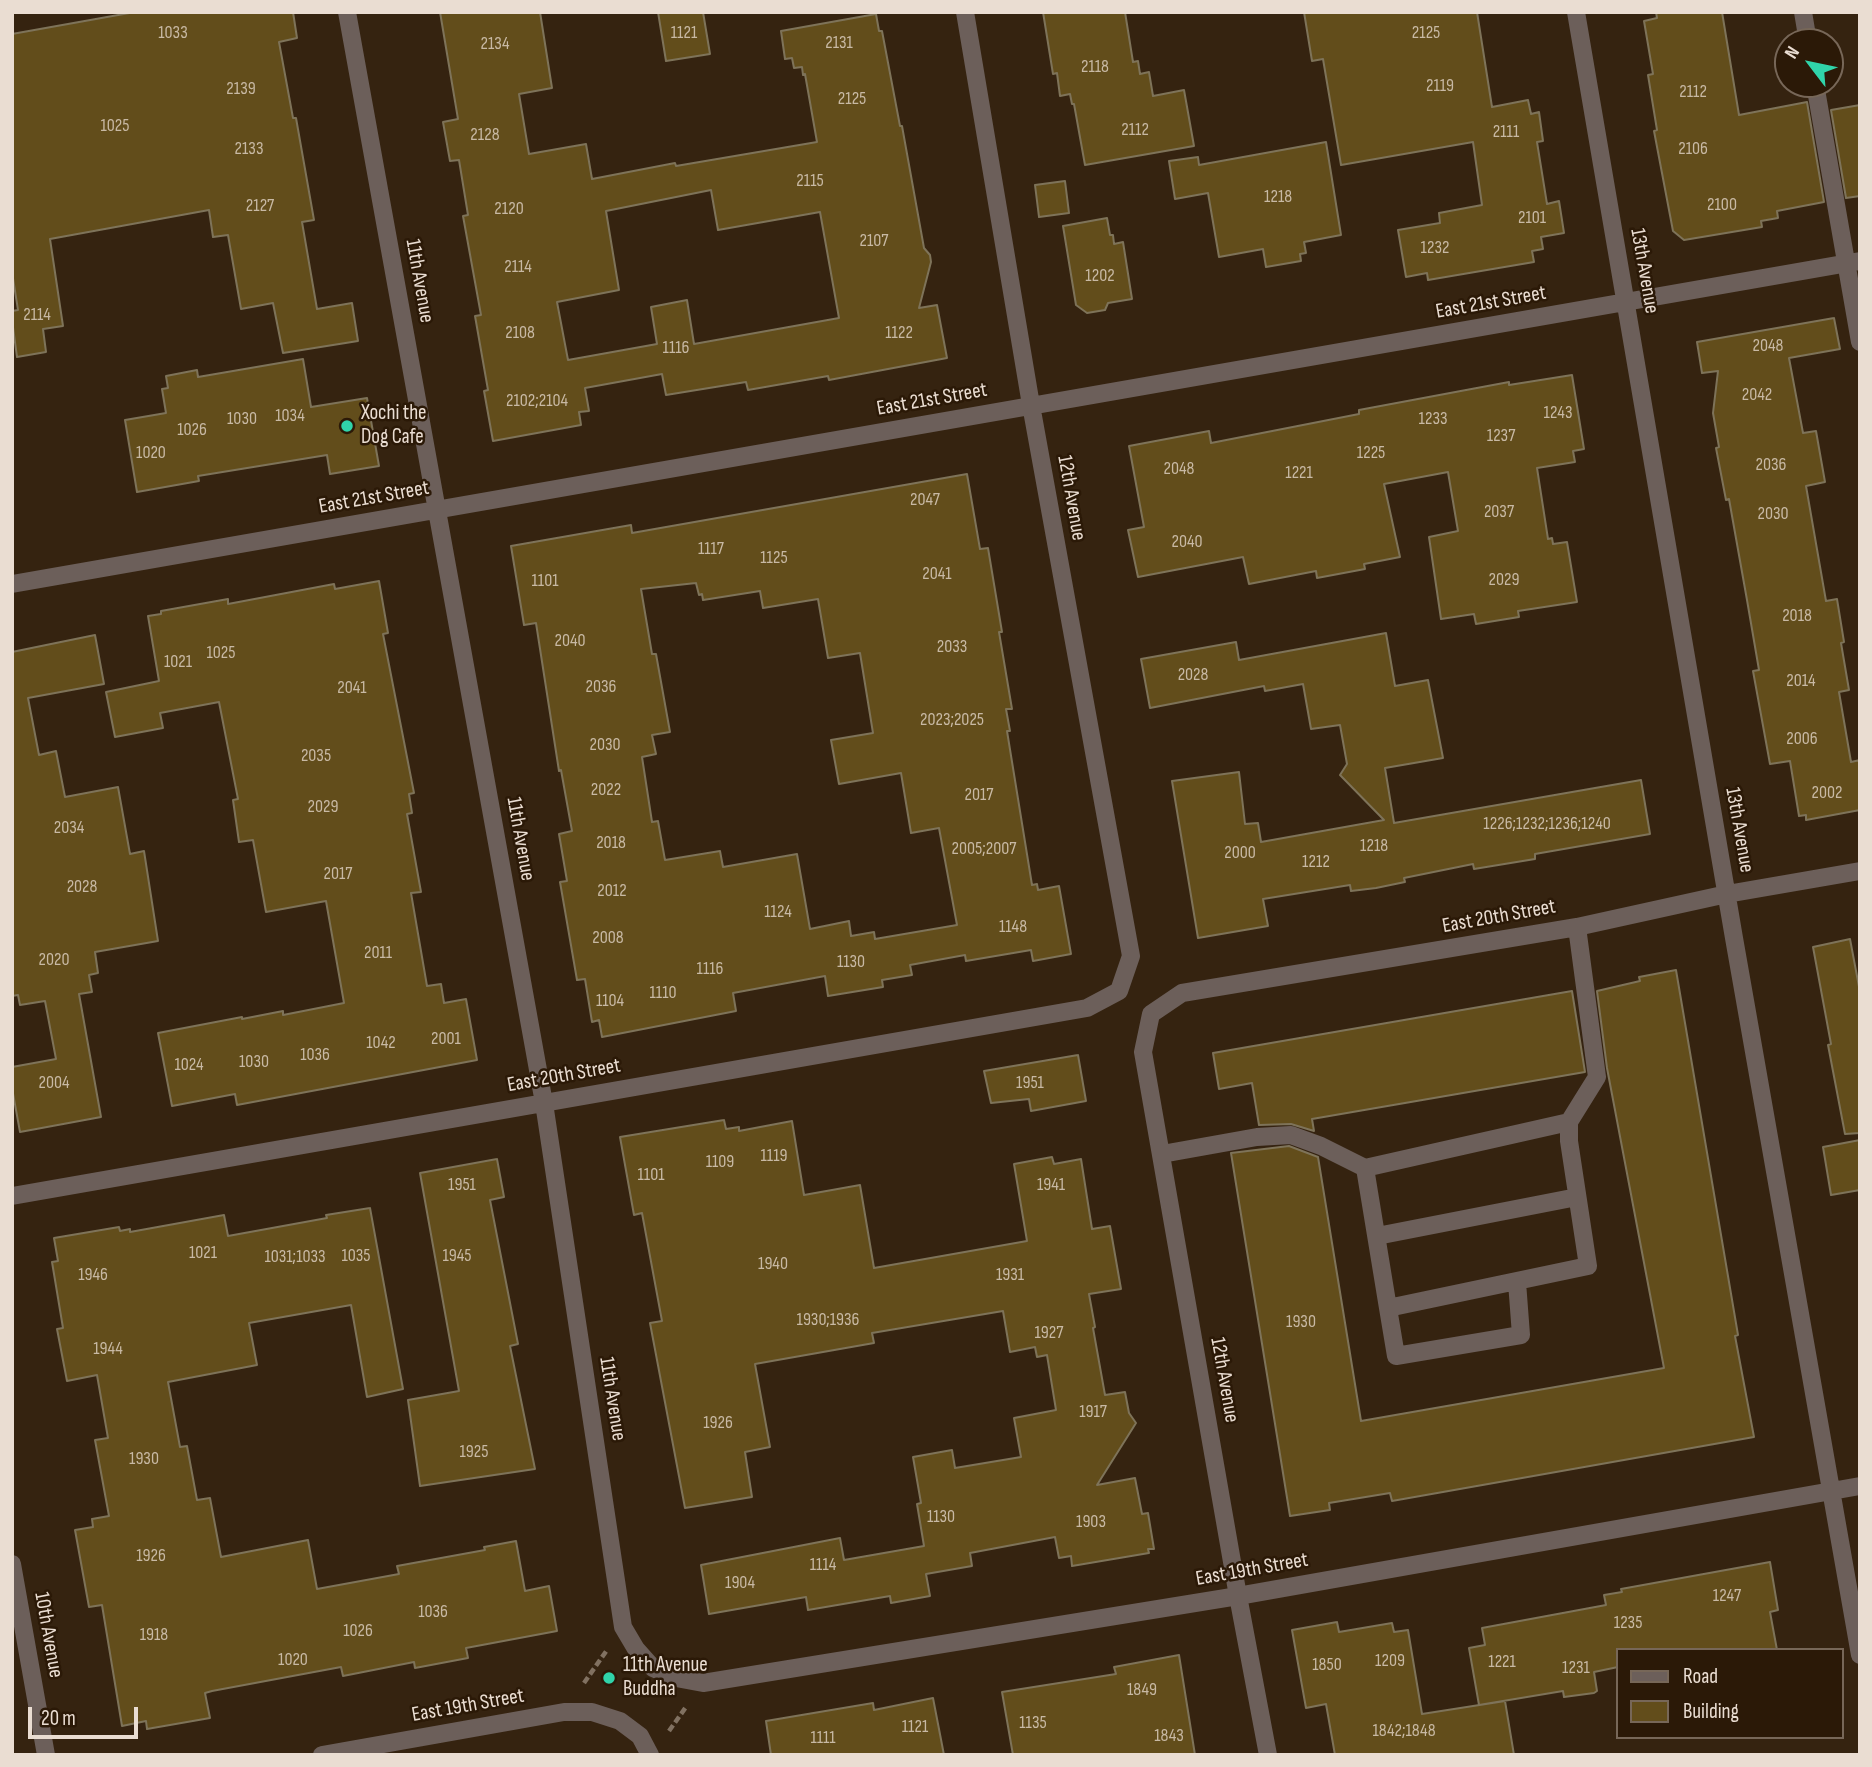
<!DOCTYPE html>
<html>
<head>
<meta charset="utf-8">
<style>
	body { margin:0 }
	#map { position:relative; width:1872px; height:1767px; overflow:hidden; background:#352310; font-family:"Sofia Sans Condensed",sans-serif }
	canvas { display:block }
	.frame { position:absolute; inset:0; border:14px solid #eaddd2; pointer-events:none }
	.legend { position:absolute; left:1616px; top:1648px; width:228px; height:91px; box-sizing:border-box; background:#2b1907; border:2px solid #776758; margin:0; padding:9px 12px; list-style:none; font-size:21px; color:#eaddd2 }
	.legend li { display:flex; align-items:center; gap:14px; height:35px }
	.legend b { width:35px; border:2px solid #776758 }
	.north { position:absolute; left:1774px; top:28px; width:70px; height:70px; box-sizing:border-box; background:#2b1907; border:2px solid #776758; border-radius:50%; rotate:302deg; font-size:19px; font-weight:700; line-height:28px; text-align:center; color:#eaddd2 }
	.north::after { content:''; display:block; margin:auto; width:24px; height:32px; background:#30d4aa; clip-path:polygon(50% 0,100% 100%,50% 72%,0 100%) }
	.scale { position:absolute; left:28px; top:1707px; width:110px; height:32px; box-sizing:border-box; border:4px solid #eaddd2; border-top:0; padding-left:9px; font-size:21px; line-height:24px; white-space:nowrap; color:#eaddd2; -webkit-text-stroke:5px #2b1907; paint-order:stroke }
</style>
</head>
<body>
<div id="map">
<canvas width="1872" height="1767"></canvas>
<div class="frame"></div>
<ul class="legend">
<li><b style="height:9px;background:#6c5f5a"></b>Road</li>
<li><b style="height:19px;background:#624d1b"></b>Building</li>
</ul>
<div class="north">N</div>
<div class="scale">20 m</div>
</div>
<script>
const c = document.querySelector('canvas').getContext('2d');
c.lineJoin = 'round';
function fill(path, color) {
  c.fillStyle = color;
  c.fill(path, 'evenodd');
}
function toPath(rows) {
  const path = new Path2D();
  for (const r of rows) {
    path.moveTo(r[0], r[1]);
    for (let i = 2; i < r.length; i += 2) path.lineTo(r[i], r[i + 1]);
  }
  return path;
}
function trace(path, color, width, dash) {
  c.strokeStyle = color;
  c.lineWidth = width;
  c.lineCap = dash ? 'butt' : 'round';
  c.setLineDash(dash || []);
  c.stroke(path);
}
function label(font, color, halo, rows, align = 'center') {
  c.font = font + ' "Sofia Sans Condensed",sans-serif';
  c.lineWidth = 5;
  c.setLineDash([]);
  c.textBaseline = 'middle';
  c.strokeStyle = halo;
  c.fillStyle = color;
  for (const [text, x, y, turn = 0] of rows) {
    c.save();
    c.translate(x, y);
    c.rotate((+turn || 0) * Math.PI / 180);
    c.textAlign = isNaN(turn) ? turn : align;
    if (halo) c.strokeText(text, 0, 0);
    c.fillText(text, 0, 0);
    c.restore();
  }
}
const building = toPath([
	[135,12,293,12,297,38,279,42,293,118,296,118,314,220,302,222,317,309,352,303,358,341,283,353,273,303,241,309,228,235,213,237,209,210,50,239,63,326,43,329,46,352,17,357,12,320,12,311,18,310,12,272,12,34,135,12],
	[440,12,540,12,552,88,519,94,529,154,586,144,592,179,675,163,676,166,817,142,805,74,803,75,802,67,794,68,792,58,785,59,781,31,876,14,879,31,882,31,900,126,902,126,924,248,930,255,931,262,919,308,937,305,947,358,829,380,828,376,748,390,746,382,666,395,662,374,585,388,589,411,579,412,581,425,493,441,484,391,488,390,475,316,481,315,463,216,468,215,459,160,450,161,443,122,458,119,440,12],
	[711,190,718,230,820,212,839,318,694,344,687,300,651,307,657,344,568,360,557,302,619,290,606,211,711,190],
	[658,12,703,12,710,54,666,61,658,12],
	[1043,12,1125,12,1133,62,1138,61,1140,74,1149,72,1153,96,1184,90,1194,146,1085,165,1074,104,1072,104,1070,94,1060,96,1057,73,1053,74,1043,12],
	[1304,12,1477,12,1492,107,1528,100,1531,114,1539,112,1543,141,1537,142,1547,204,1559,201,1564,233,1541,237,1543,249,1532,251,1534,262,1428,280,1427,273,1406,277,1398,230,1440,223,1439,213,1482,205,1473,142,1341,165,1323,59,1312,61,1304,12],
	[1656,12,1722,12,1739,115,1807,102,1824,202,1777,211,1778,218,1761,221,1762,227,1684,240,1673,231,1654,131,1657,130,1648,75,1653,74,1644,21,1657,18,1656,12],
	[1860,105,1860,196,1846,198,1831,110,1860,105],
	[1326,142,1341,235,1304,242,1306,253,1300,254,1301,261,1266,267,1263,249,1219,257,1208,193,1175,199,1169,161,1198,157,1199,165,1326,142],
	[1065,181,1069,213,1039,217,1035,185,1065,181],
	[1107,218,1110,235,1113,235,1114,244,1123,242,1132,299,1108,303,1105,310,1087,313,1076,305,1063,226,1107,218],
	[1834,318,1840,349,1789,358,1803,433,1816,431,1825,482,1806,486,1826,601,1837,599,1844,642,1841,643,1849,690,1839,692,1851,762,1860,760,1860,810,1806,820,1806,815,1799,816,1790,761,1770,764,1753,671,1759,670,1747,600,1729,499,1726,500,1716,448,1719,447,1713,413,1718,371,1702,373,1697,342,1834,318],
	[303,359,311,407,367,398,379,466,330,474,327,455,198,476,199,481,137,492,125,420,166,413,162,389,168,388,166,376,197,370,198,377,303,359],
	[1572,375,1584,449,1573,451,1575,462,1537,468,1548,539,1552,538,1553,544,1567,542,1577,602,1518,611,1519,617,1476,624,1474,614,1441,619,1429,537,1458,531,1448,472,1384,484,1400,557,1364,564,1365,569,1317,578,1316,571,1249,584,1243,557,1138,577,1128,530,1144,527,1129,446,1209,431,1211,443,1359,414,1359,410,1509,382,1509,385,1572,375],
	[967,474,980,549,988,548,1002,632,999,632,1012,709,1006,709,1010,731,1007,731,1032,885,1037,884,1038,890,1059,886,1071,954,1033,961,1031,950,966,961,965,955,910,965,912,975,882,980,883,987,828,996,825,976,733,993,736,1011,602,1037,599,1020,592,1022,585,979,577,980,560,882,567,881,559,834,572,831,561,770,559,771,536,623,524,625,511,546,631,525,632,533,967,474],
	[696,583,699,595,702,594,703,600,760,591,763,608,818,599,828,658,860,653,873,733,831,740,839,784,901,773,911,833,939,828,957,925,875,939,874,932,851,936,849,921,810,929,797,854,723,867,720,851,665,860,658,821,652,822,642,757,656,754,652,735,670,732,656,654,652,654,641,589,696,583],
	[379,581,388,633,383,634,414,793,409,794,412,813,407,814,421,892,411,893,427,986,441,984,444,1003,466,999,477,1060,237,1105,235,1094,172,1106,158,1033,242,1017,242,1019,283,1011,283,1015,344,1003,326,901,266,912,253,840,239,842,233,800,238,799,219,702,160,713,163,728,115,737,106,692,159,681,148,616,161,614,161,611,228,599,228,604,334,584,335,589,379,581],
	[1386,633,1395,686,1428,680,1443,758,1385,768,1394,823,1641,780,1650,834,1535,854,1535,859,1474,869,1473,864,1404,878,1405,882,1376,888,1351,891,1350,885,1263,899,1268,926,1198,938,1172,781,1239,772,1245,824,1258,823,1261,842,1384,820,1340,775,1347,764,1340,725,1311,729,1303,684,1265,691,1264,686,1150,708,1141,659,1236,642,1239,660,1386,633],
	[95,635,104,684,28,698,39,755,56,751,65,797,118,787,130,854,144,851,158,941,95,952,98,973,89,975,92,992,79,994,101,1117,20,1132,12,1088,12,1067,56,1059,45,1001,20,1005,18,995,12,996,12,652,95,635],
	[1850,939,1860,992,1860,1133,1845,1134,1828,1045,1831,1044,1813,947,1850,939],
	[1676,970,1738,1335,1735,1336,1754,1437,1392,1501,1390,1493,1329,1503,1330,1510,1290,1516,1231,1153,1289,1146,1318,1157,1361,1421,1664,1368,1607,1068,1597,991,1640,981,1639,977,1676,970],
	[1572,991,1585,1072,1312,1119,1314,1131,1291,1124,1259,1125,1252,1083,1219,1089,1213,1053,1572,991],
	[1078,1055,1086,1101,1031,1111,1029,1099,991,1103,984,1071,1078,1055],
	[724,1120,726,1129,739,1127,739,1131,792,1121,804,1195,860,1185,874,1268,1027,1241,1014,1164,1052,1157,1054,1164,1081,1159,1092,1229,1110,1226,1121,1289,1089,1294,1095,1327,1093,1328,1105,1395,1125,1392,1129,1413,1136,1423,1097,1485,1135,1478,1142,1514,1148,1513,1154,1549,1148,1549,1149,1553,1072,1566,1071,1556,1059,1558,1055,1537,970,1553,972,1566,926,1574,930,1596,891,1603,890,1596,808,1610,806,1597,709,1614,701,1565,840,1538,844,1560,924,1546,917,1504,921,1503,913,1457,952,1450,955,1468,1021,1457,1014,1418,1056,1410,1047,1355,1037,1357,1035,1347,1010,1352,1003,1311,872,1333,874,1343,755,1364,770,1447,745,1452,752,1497,685,1508,650,1323,662,1321,642,1213,634,1215,620,1137,724,1120],
	[1860,1140,1860,1190,1831,1195,1823,1147,1860,1140],
	[497,1159,504,1197,490,1200,518,1344,510,1346,535,1469,420,1486,408,1400,459,1391,420,1173,497,1159],
	[370,1208,403,1389,367,1397,351,1305,249,1323,257,1365,168,1382,180,1447,187,1446,197,1500,210,1498,221,1557,308,1540,317,1589,399,1574,397,1566,485,1550,484,1547,516,1541,525,1591,549,1586,557,1631,466,1648,468,1658,415,1668,414,1662,343,1676,341,1667,212,1691,205,1693,210,1718,147,1729,146,1721,122,1726,102,1605,89,1607,75,1530,93,1527,92,1519,109,1516,95,1440,108,1438,97,1375,67,1381,57,1329,63,1328,52,1262,58,1261,54,1238,119,1227,120,1231,130,1229,130,1232,224,1215,228,1236,327,1218,326,1215,370,1208],
	[1770,1562,1778,1610,1770,1612,1777,1650,1618,1650,1618,1667,1594,1672,1597,1691,1594,1693,1564,1697,1563,1691,1479,1705,1469,1648,1485,1645,1482,1628,1606,1605,1604,1595,1622,1592,1621,1589,1770,1562],
	[1337,1622,1339,1632,1392,1623,1394,1632,1408,1630,1422,1714,1505,1701,1514,1755,1335,1755,1326,1704,1306,1708,1292,1630,1337,1622],
	[1179,1655,1195,1755,1013,1755,1002,1692,1116,1674,1114,1667,1179,1655],
	[933,1698,944,1755,771,1755,766,1721,873,1703,874,1710,933,1698]
]);
fill(building, '#624d1b');
trace(building, '#7e7359', 2);
trace(toPath([
	[584,1683,607,1650],
	[669,1731,686,1707]
]), '#817161', 4.5, [7, 3.5]);
trace(toPath([
	[347,12,544,1103,623,1627,636,1649,653,1668,676,1678,703,1683,1238,1596,1860,1486],
	[1576,12,1734,938,1860,1655],
	[1803,12,1808,42],
	[1815,84,1860,342],
	[12,584,1860,261],
	[1569,1122,1365,1168,1388,1308,1588,1266,1569,1141,1569,1122,1597,1077,1577,927],
	[1162,1154,1257,1137,1291,1135,1321,1146,1365,1168],
	[12,1196,1087,1008,1119,991,1131,956,1031,405,965,12],
	[1377,1236,1577,1197],
	[1388,1308,1396,1356,1521,1335,1517,1282],
	[12,1564,46,1755],
	[322,1755,564,1712,592,1712,620,1721,640,1736,650,1755],
	[1268,1755,1238,1596,1143,1052,1151,1014,1182,993,1577,927,1727,894,1860,871]
]), '#6c5f5a', 18);
for (const [x, y, r, color] of [
	[347,426,7,"#30d4aa"],
	[609,1678,7,"#30d4aa"]
]) {
  const dot = new Path2D();
  dot.arc(x, y, r, 0, 2 * Math.PI);
  c.fillStyle = color;
  c.fill(dot);
  trace(dot, '#2b1907', 2.5);
}
label('18px', '#c8b9a4', null, [
	["1033",173,33],
	["1121",684,33],
	["2125",1426,33],
	["2131",839,43],
	["2134",495,44],
	["2118",1095,67],
	["2119",1440,86],
	["2139",241,89],
	["2112",1693,92],
	["2125",852,99],
	["1025",115,126],
	["2112",1135,130],
	["2111",1506,132],
	["2128",485,135],
	["2133",249,149],
	["2106",1693,149],
	["2115",810,181],
	["1218",1278,197],
	["2100",1722,205],
	["2127",260,206],
	["2120",509,209],
	["2101",1532,218],
	["2107",874,241],
	["1232",1435,248],
	["2114",518,267],
	["1202",1100,276],
	["2114",37,315],
	["2108",520,333],
	["1122",899,333],
	["2048",1768,346],
	["1116",676,348],
	["2042",1757,395],
	["2102;2104",537,401],
	["1243",1558,413],
	["1034",290,416],
	["1030",242,419],
	["1233",1433,419],
	["1026",192,430],
	["1237",1501,436],
	["1020",151,453],
	["1225",1371,453],
	["2036",1771,465],
	["2048",1179,469],
	["1221",1299,473],
	["2047",925,500],
	["2037",1499,512],
	["2030",1773,514],
	["2040",1187,542],
	["1117",711,549],
	["1125",774,558],
	["2041",937,574],
	["2029",1504,580],
	["1101",545,581],
	["2018",1797,616],
	["2040",570,641],
	["2033",952,647],
	["1025",221,653],
	["1021",178,662],
	["2028",1193,675],
	["2014",1801,681],
	["2036",601,687],
	["2041",352,688],
	["2023;2025",952,720],
	["2006",1802,739],
	["2030",605,745],
	["2035",316,756],
	["2022",606,790],
	["2002",1827,793],
	["2017",979,795],
	["2029",323,807],
	["1226;1232;1236;1240",1547,824],
	["2034",69,828],
	["2018",611,843],
	["1218",1374,846],
	["2005;2007",984,849],
	["2000",1240,853],
	["1212",1316,862],
	["2017",338,874],
	["2028",82,887],
	["2012",612,891],
	["1124",778,912],
	["1148",1013,927],
	["2008",608,938],
	["2011",378,953],
	["2020",54,960],
	["1130",851,962],
	["1116",710,969],
	["1110",663,993],
	["1104",610,1001],
	["2001",446,1039],
	["1042",381,1043],
	["1036",315,1055],
	["1030",254,1062],
	["1024",189,1065],
	["2004",54,1083],
	["1951",1030,1083],
	["1119",774,1156],
	["1109",720,1162],
	["1101",651,1175],
	["1951",462,1185],
	["1941",1051,1185],
	["1021",203,1253],
	["1035",356,1256],
	["1945",457,1256],
	["1031;1033",295,1257],
	["1940",773,1264],
	["1946",93,1275],
	["1931",1010,1275],
	["1930;1936",828,1320],
	["1930",1301,1322],
	["1927",1049,1333],
	["1944",108,1349],
	["1917",1093,1412],
	["1926",718,1423],
	["1925",474,1452],
	["1930",144,1459],
	["1130",941,1517],
	["1903",1091,1522],
	["1926",151,1556],
	["1114",823,1565],
	["1904",740,1583],
	["1247",1727,1596],
	["1036",433,1612],
	["1235",1628,1623],
	["1026",358,1631],
	["1918",154,1635],
	["1020",293,1660],
	["1209",1390,1661],
	["1221",1502,1662],
	["1850",1327,1665],
	["1231",1576,1668],
	["1849",1142,1690],
	["1135",1033,1723],
	["1121",915,1727],
	["1842;1848",1404,1731],
	["1843",1169,1736],
	["1111",823,1738]
]);
label('21px', '#eaddd2', '#2b1907', [
	["13th Avenue",1644,271,80],
	["11th Avenue",419,281,80],
	["East 21st Street",1491,303,-10],
	["East 21st Street",932,400,-10],
	["East 21st Street",374,498,-10],
	["12th Avenue",1071,498,80],
	["13th Avenue",1739,830,80],
	["11th Avenue",520,839,80],
	["East 20th Street",1499,917,-10],
	["East 20th Street",564,1076,-10],
	["12th Avenue",1224,1380,80],
	["11th Avenue",612,1399,81],
	["East 19th Street",1252,1570,-10],
	["10th Avenue",48,1635,80],
	["East 19th Street",468,1706,-10]
]);
label('21px', '#eaddd2', '#2b1907', [
	["Xochi the",361,414],
	["Dog Cafe",361,438],
	["11th Avenue",623,1666],
	["Buddha",623,1690]
], 'left');
</script>
</body>
</html>
